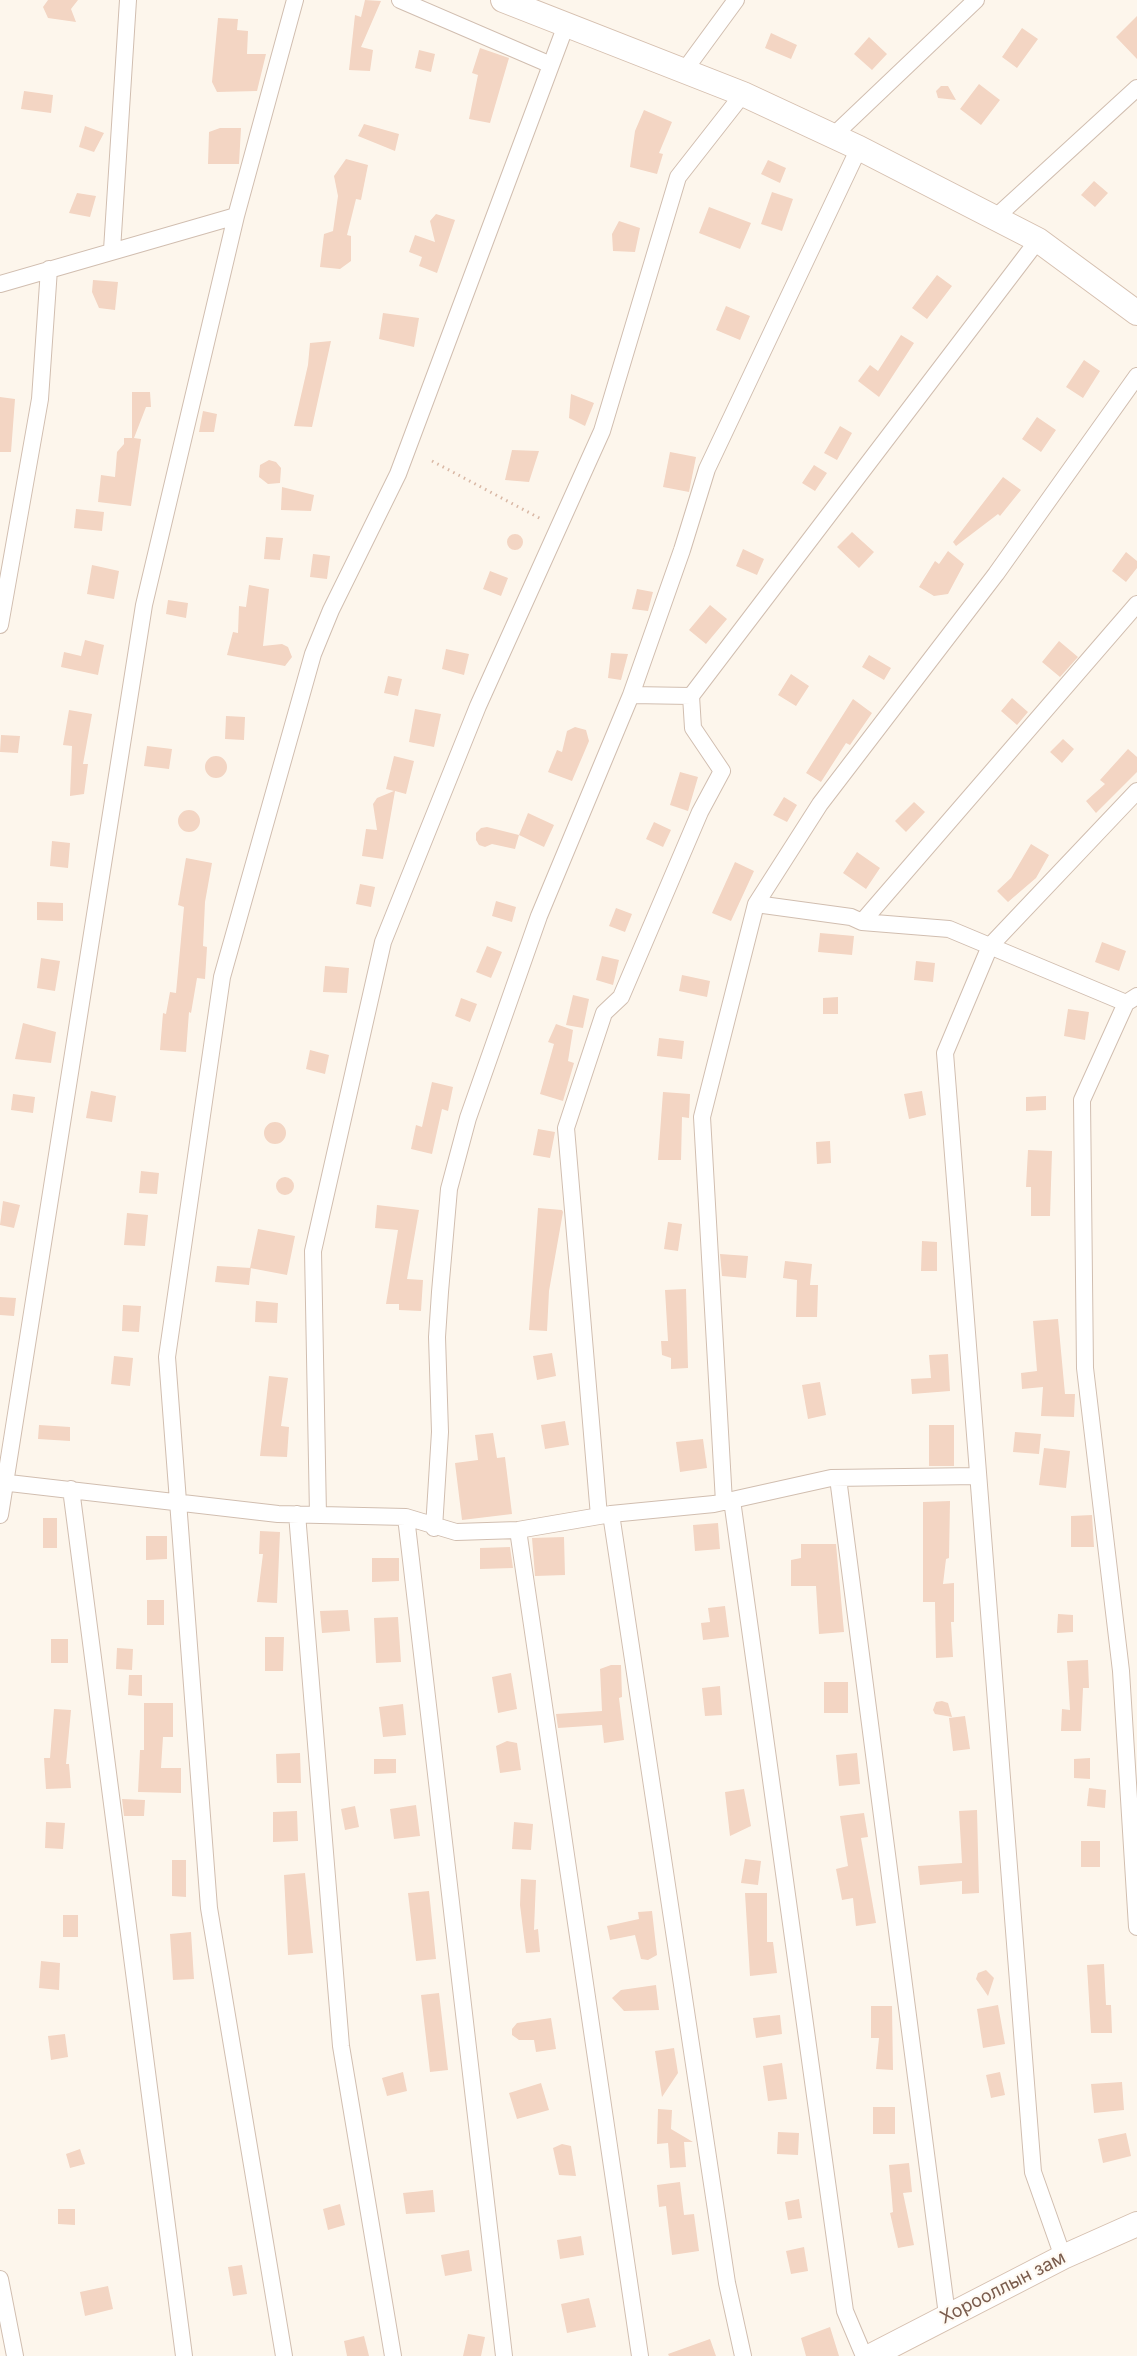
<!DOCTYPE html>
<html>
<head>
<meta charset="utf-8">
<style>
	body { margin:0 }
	canvas { display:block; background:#fdf6ec }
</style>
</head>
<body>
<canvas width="1137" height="2356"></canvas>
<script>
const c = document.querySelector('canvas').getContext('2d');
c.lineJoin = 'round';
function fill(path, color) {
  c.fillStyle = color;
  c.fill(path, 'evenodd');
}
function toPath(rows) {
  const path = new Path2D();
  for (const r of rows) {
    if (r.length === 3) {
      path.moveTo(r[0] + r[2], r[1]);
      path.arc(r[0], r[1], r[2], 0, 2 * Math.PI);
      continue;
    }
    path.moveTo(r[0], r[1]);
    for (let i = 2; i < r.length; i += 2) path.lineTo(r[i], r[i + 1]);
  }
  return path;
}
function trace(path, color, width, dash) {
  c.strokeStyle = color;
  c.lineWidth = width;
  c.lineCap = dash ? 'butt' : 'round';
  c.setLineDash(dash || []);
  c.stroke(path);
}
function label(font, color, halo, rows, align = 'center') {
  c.font = font + ' Inter,sans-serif';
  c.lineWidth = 4.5;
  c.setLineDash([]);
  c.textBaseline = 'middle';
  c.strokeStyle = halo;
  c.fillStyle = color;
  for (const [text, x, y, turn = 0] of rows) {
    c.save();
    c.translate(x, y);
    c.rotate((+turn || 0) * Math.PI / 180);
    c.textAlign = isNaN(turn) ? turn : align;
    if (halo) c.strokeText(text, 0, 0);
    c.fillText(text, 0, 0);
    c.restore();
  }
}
fill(toPath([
	[48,0,78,0,71,9,76,22,48,18,43,7],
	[365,0,381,1,361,47,373,50,370,71,349,70,355,15,361,17],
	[1137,16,1137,59,1116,37],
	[218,18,238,19,237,30,248,31,247,54,266,54,257,91,217,92,212,82],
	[1022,28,1038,39,1017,68,1002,57],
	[771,33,797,45,791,59,765,48],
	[869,37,887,54,872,70,854,54],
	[480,48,509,58,490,123,469,119,478,75,472,73],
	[419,50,435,54,431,72,415,68],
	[979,84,1000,100,981,125,960,109],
	[941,86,948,86,956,100,938,98,936,91],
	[24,91,53,95,51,113,21,109],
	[644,110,672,122,659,153,663,154,657,174,630,167,635,131],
	[364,124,399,134,395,151,358,136],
	[85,126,104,133,94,152,79,147],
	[220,128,241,128,239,164,208,164,209,132],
	[346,159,368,165,361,200,356,199,347,235,351,236,351,261,340,269,320,267,324,234,333,231,338,196,334,176],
	[768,160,786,168,780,183,761,174],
	[1094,181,1108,193,1095,207,1081,195],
	[772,192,793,199,782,231,761,224],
	[77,193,96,196,90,217,69,213],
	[709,207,751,223,740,249,699,233],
	[436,214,455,220,437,273,419,266,422,257,409,252,415,235,435,242,430,221],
	[619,221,640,228,635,252,613,251,612,234],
	[937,275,952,286,927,319,912,308],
	[93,280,118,282,115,310,99,308,92,292],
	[726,306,750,316,740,340,716,330],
	[383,313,419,318,414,347,379,339],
	[901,335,914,343,879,397,858,381,870,365,878,371],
	[331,341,312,427,294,426,308,365,310,343],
	[1084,360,1100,371,1083,398,1066,387],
	[132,392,150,392,151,407,146,407,134,438,141,439,131,506,98,502,101,475,115,477,117,452,124,444,124,438,132,438],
	[571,394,594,403,585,426,569,418],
	[0,397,15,399,11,452,0,452],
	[203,411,217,414,214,432,199,432],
	[1037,417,1056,430,1041,452,1022,439],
	[840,426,852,433,837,460,824,453],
	[512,450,539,451,529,482,505,480],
	[670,452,696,457,689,492,663,487],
	[269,460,276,462,281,468,280,483,268,484,259,477,260,465],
	[814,465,827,473,815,491,802,483],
	[1003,477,1021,490,1000,516,998,514,956,546,953,542],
	[282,487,314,495,311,511,281,510],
	[76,509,104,512,102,531,74,528],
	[852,532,874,552,859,568,837,547],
	[515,542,8],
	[266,537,283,538,280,560,264,559],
	[743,549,764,559,757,575,736,566],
	[948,551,964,564,948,594,934,596,919,587,935,561,939,564],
	[1126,552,1137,561,1137,568,1126,582,1112,571],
	[313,554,330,556,327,579,310,577],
	[92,565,119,571,114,599,87,594],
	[490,571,508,578,501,596,483,589],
	[249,585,269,589,263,646,282,644,288,647,292,657,285,666,227,655,233,632,238,633,239,606,246,607],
	[637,589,653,592,648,611,632,609],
	[168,600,188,603,186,618,166,614],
	[710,605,727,619,706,644,689,630],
	[85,640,104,645,98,675,61,667,64,652,81,656],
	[1059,641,1078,657,1060,677,1042,662],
	[446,649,469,654,464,675,442,669],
	[611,653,628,654,621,680,608,678],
	[869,655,891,668,884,680,862,667],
	[791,674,809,686,796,706,778,695],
	[388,676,402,679,398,696,384,693],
	[1012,698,1028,712,1017,725,1001,711],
	[853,699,872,713,850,745,846,743,821,782,806,773],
	[415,709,441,714,434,747,409,742],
	[69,710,92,714,83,764,88,764,84,794,70,796,72,746,63,745],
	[226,716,245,717,244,740,225,739],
	[575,727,586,730,589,741,572,781,548,772,557,750,562,752,567,731],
	[1,735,20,736,18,753,0,752],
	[1063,739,1074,749,1062,763,1050,752],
	[147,746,172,749,169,769,144,766],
	[1128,749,1137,757,1137,772,1096,813,1086,801,1105,784,1100,780],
	[216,767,11],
	[394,756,414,761,406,794,395,791,383,859,362,856,366,829,377,830,373,804,377,798,394,791,386,789],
	[680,772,698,777,688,811,670,805],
	[784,797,797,805,787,822,773,815],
	[914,802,925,812,906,832,895,821],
	[189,821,11],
	[528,813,554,825,544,847,519,835],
	[654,822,671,830,663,847,646,839],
	[487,827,519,835,515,849,492,844,485,847,479,845,476,840,476,833,481,828],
	[52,841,70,843,68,868,50,866],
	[1031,844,1049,855,1036,878,1008,902,997,891,1011,878],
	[857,852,880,868,866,889,843,873],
	[186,858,212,863,205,902,203,946,207,947,205,979,197,978,191,1013,189,1012,186,1052,160,1050,163,1013,166,1014,170,992,176,993,184,907,178,905],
	[735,862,754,871,731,921,712,913],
	[360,884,375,887,371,907,356,904],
	[496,901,516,907,512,922,492,916],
	[37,902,63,903,63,921,37,920],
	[616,908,632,914,625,932,609,926],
	[820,933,854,936,852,955,818,952],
	[1102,942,1126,951,1119,971,1095,962],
	[487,946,502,952,491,978,476,972],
	[602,956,619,960,613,985,596,980],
	[41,958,60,961,55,991,37,988],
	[916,961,935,963,933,982,914,980],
	[325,966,349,968,347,993,323,992],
	[682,975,710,981,707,997,679,991],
	[573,995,589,999,583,1028,566,1025],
	[838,997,838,1014,823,1014,823,998],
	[461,998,477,1004,470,1022,455,1016],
	[1068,1009,1089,1012,1085,1040,1064,1036],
	[23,1023,56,1032,51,1063,15,1059],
	[556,1024,573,1030,568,1061,574,1063,563,1101,540,1094,554,1044,548,1042],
	[659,1038,684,1041,682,1059,657,1056],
	[310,1050,329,1055,325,1074,306,1069],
	[432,1082,453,1087,448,1111,442,1109,432,1154,411,1149,416,1125,422,1127],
	[91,1091,116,1096,112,1122,86,1118],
	[922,1091,926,1115,909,1119,904,1094],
	[663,1092,690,1094,689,1118,682,1117,681,1160,658,1160],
	[13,1094,35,1097,33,1113,11,1110],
	[1046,1096,1046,1110,1026,1111,1026,1097],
	[275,1133,11],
	[538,1129,555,1132,550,1158,533,1155],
	[830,1141,831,1163,817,1164,816,1142],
	[1028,1150,1052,1151,1050,1216,1031,1216,1031,1187,1026,1187],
	[141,1171,159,1173,157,1194,139,1193],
	[285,1186,9],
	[3,1201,20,1205,14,1228,0,1225],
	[377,1205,419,1210,407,1279,423,1280,421,1311,399,1310,399,1304,386,1304,398,1230,375,1228],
	[538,1208,562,1210,563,1212,549,1291,547,1331,529,1330],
	[127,1213,148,1215,145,1246,124,1245],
	[668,1222,682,1224,678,1251,664,1249],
	[258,1229,295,1236,287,1275,250,1268],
	[922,1241,937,1242,937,1271,921,1271],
	[720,1254,748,1256,746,1278,722,1276],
	[785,1261,812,1264,810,1285,818,1285,817,1317,796,1317,797,1280,783,1278],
	[217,1266,251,1268,249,1285,215,1282],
	[686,1289,688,1368,671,1369,671,1358,662,1355,661,1341,668,1341,665,1290],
	[0,1297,16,1298,14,1316,0,1315],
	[256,1301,278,1303,277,1323,255,1322],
	[123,1305,141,1306,139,1332,122,1331],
	[1058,1319,1065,1394,1075,1394,1074,1417,1041,1416,1043,1387,1022,1389,1021,1373,1037,1371,1033,1321],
	[552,1353,556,1376,537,1380,533,1356],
	[948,1354,950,1391,912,1394,911,1379,931,1378,929,1355],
	[114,1356,133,1358,130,1386,111,1384],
	[269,1376,288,1378,281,1426,289,1427,287,1457,260,1456],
	[820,1382,826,1415,808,1419,802,1385],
	[565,1421,569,1445,545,1449,541,1425],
	[39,1425,70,1427,70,1441,38,1439],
	[929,1425,954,1425,954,1466,929,1466],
	[1015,1432,1041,1434,1039,1454,1013,1452],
	[493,1433,497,1458,505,1457,512,1514,462,1520,455,1463,478,1460,475,1435],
	[703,1439,707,1468,680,1472,676,1442],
	[1044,1448,1070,1451,1066,1488,1039,1485],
	[950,1501,949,1558,946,1559,943,1584,954,1583,954,1622,951,1622,953,1657,936,1658,935,1602,923,1602,923,1502],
	[1092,1515,1094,1547,1071,1547,1071,1516],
	[43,1518,57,1518,57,1548,43,1548],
	[718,1523,720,1549,695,1551,693,1525],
	[260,1531,280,1532,277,1603,257,1602,263,1554,259,1554],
	[146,1536,167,1536,167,1559,146,1560],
	[564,1537,565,1575,535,1576,532,1538],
	[801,1544,836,1544,844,1632,819,1634,816,1586,791,1586,791,1560,801,1558],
	[510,1547,513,1568,480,1569,480,1548],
	[372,1558,399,1558,399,1581,372,1582],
	[147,1600,164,1600,164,1625,147,1625],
	[725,1606,729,1637,703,1640,701,1623,710,1622,708,1608],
	[348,1610,350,1631,322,1633,320,1611],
	[1058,1614,1073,1615,1073,1632,1057,1633],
	[398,1617,401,1662,376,1663,374,1618],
	[265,1637,284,1637,283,1671,265,1671],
	[51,1639,68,1639,68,1663,51,1663],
	[117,1648,133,1649,132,1670,116,1669],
	[1088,1660,1089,1688,1083,1688,1081,1731,1061,1731,1062,1709,1070,1710,1067,1661],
	[611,1665,621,1665,622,1697,619,1698,624,1740,604,1743,602,1725,558,1728,556,1714,602,1711,600,1669],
	[511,1673,517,1709,498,1713,492,1677],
	[129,1675,142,1675,142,1696,128,1695],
	[824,1682,848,1682,848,1713,824,1713],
	[720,1686,722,1715,705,1716,702,1688],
	[942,1701,948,1703,952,1717,935,1714,933,1710,936,1702],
	[144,1703,173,1703,173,1737,163,1737,161,1768,181,1768,181,1793,138,1792,140,1750,144,1750],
	[403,1704,406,1735,383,1737,379,1707],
	[54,1709,71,1710,66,1764,69,1764,71,1788,46,1789,44,1758,50,1758],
	[965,1716,970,1749,953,1751,949,1718],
	[507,1741,517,1743,521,1770,500,1773,496,1746],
	[300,1753,301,1783,277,1783,276,1754],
	[857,1753,860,1784,839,1786,836,1755],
	[1090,1758,1090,1779,1074,1778,1074,1759],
	[374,1759,396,1759,396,1773,374,1774],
	[1089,1788,1106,1790,1105,1808,1087,1806],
	[744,1789,751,1826,730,1836,725,1792],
	[122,1799,145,1800,144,1816,124,1816],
	[416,1805,420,1836,394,1839,390,1809],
	[355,1806,359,1827,345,1830,341,1809],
	[977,1810,979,1893,962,1894,962,1881,920,1885,918,1866,962,1863,959,1811],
	[297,1811,298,1841,273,1842,273,1812],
	[864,1813,868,1837,861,1838,876,1923,856,1926,853,1898,842,1900,836,1869,848,1866,840,1816],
	[46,1822,65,1823,63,1849,45,1848],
	[514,1822,533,1824,531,1850,512,1849],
	[1081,1841,1100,1841,1100,1867,1081,1867],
	[745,1859,761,1861,758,1885,741,1883],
	[172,1860,186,1860,186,1897,172,1896],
	[305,1873,313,1953,288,1955,284,1875],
	[521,1879,536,1880,534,1930,538,1929,540,1952,526,1953,520,1905],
	[429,1891,436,1959,416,1961,408,1893],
	[745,1893,767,1893,767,1942,773,1942,777,1973,750,1976],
	[652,1911,657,1955,648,1960,641,1959,635,1935,610,1940,607,1926,639,1919,638,1912],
	[63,1915,78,1915,78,1937,63,1937],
	[191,1932,194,1979,173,1980,170,1934],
	[41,1961,60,1963,59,1990,39,1988],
	[1104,1964,1106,2005,1111,2005,1112,2033,1091,2033,1087,1965],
	[986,1970,994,1978,988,1996,976,1979,978,1973],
	[656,1985,659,2010,624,2011,612,1998,621,1990],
	[439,1993,448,2070,430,2072,421,1995],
	[998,2005,1005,2044,983,2048,977,2009],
	[871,2006,892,2006,893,2070,876,2069,879,2038,871,2038],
	[780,2015,782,2034,756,2038,753,2018],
	[551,2018,556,2049,536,2052,534,2040,519,2040,512,2035,512,2029,517,2023],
	[65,2034,68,2057,51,2060,48,2036],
	[674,2048,678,2073,662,2097,655,2051],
	[782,2063,787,2099,768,2101,763,2066],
	[403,2072,407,2091,387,2096,382,2078],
	[1000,2072,1005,2095,991,2098,986,2075],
	[1122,2082,1124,2110,1094,2113,1091,2084],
	[541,2083,549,2110,517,2119,509,2093],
	[873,2107,895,2107,895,2134,873,2134],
	[658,2109,672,2110,671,2129,693,2142,684,2142,686,2167,670,2168,668,2143,657,2144],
	[778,2132,799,2133,798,2155,777,2154],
	[1126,2133,1131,2156,1103,2163,1098,2139],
	[562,2144,571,2146,576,2176,559,2175,553,2148],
	[80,2149,85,2164,70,2168,66,2154],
	[909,2163,912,2192,903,2193,914,2245,898,2248,890,2213,893,2212,889,2165],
	[680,2182,684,2215,694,2214,699,2251,672,2255,666,2206,659,2207,657,2185],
	[433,2190,435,2212,406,2214,403,2193],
	[799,2199,802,2218,788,2220,785,2202],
	[340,2204,345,2225,328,2230,323,2209],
	[58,2209,75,2209,75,2225,58,2224],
	[581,2236,584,2255,560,2259,557,2240],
	[804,2247,808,2271,791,2274,786,2251],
	[469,2250,472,2271,445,2276,441,2255],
	[242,2265,247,2294,233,2296,228,2267],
	[108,2286,113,2309,85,2316,80,2292],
	[589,2298,596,2327,567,2333,561,2304],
	[830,2327,839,2356,806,2356,801,2338],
	[468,2334,485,2337,481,2356,463,2356],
	[364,2336,369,2356,347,2356,344,2341],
	[710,2339,716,2356,669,2356,668,2354]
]), '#f3d5c3');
const street = toPath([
	[400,0,551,65],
	[684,71,736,0],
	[833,136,976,0],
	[995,218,1137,88],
	[112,250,128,0],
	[0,284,236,216],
	[0,625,40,399,49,269],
	[631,695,691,696],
	[756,904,851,917,862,922,949,929,1126,1003,1137,996],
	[862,922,1137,604],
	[1126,1003,1082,1100,1085,1368,1121,1671,1137,1927],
	[838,1478,947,2315],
	[0,1482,278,1514,406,1517,456,1532,518,1530,611,1514,714,1504,831,1478,978,1476],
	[71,1489,184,2356],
	[732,1500,845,2311,864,2356],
	[724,1502,702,1117,756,904,820,804,996,574,1137,376],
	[297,1514,341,2046,393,2356],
	[611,1514,727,2283,743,2356],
	[0,1515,144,605,236,216,295,0],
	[318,1515,313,1251,383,942,478,706,602,431,678,177,743,94],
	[599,1516,566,1128,604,1013,621,997,700,812,722,771,693,728,691,696,1038,240],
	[406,1517,504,2356],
	[434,1528,440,1432,437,1337,440,1292,449,1189,468,1118,539,916,631,695,682,550,707,469,859,148],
	[518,1530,640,2356],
	[1063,2257,1033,2172,945,1053,990,946,1137,791],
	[0,2279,15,2356],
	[284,2356,209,1908,167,1357,222,977,313,654,331,610,398,474,566,25]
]);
const secondary = toPath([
	[503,0,743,94,859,148,1038,240,1137,313],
	[871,2356,1063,2257,1137,2224]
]);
trace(street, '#d1beb0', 18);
trace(secondary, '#d6c0b0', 26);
trace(toPath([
	[432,461,543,520]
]), '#d9b8a5', 3, [1.5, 4.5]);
trace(street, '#fff', 16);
trace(secondary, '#fff', 24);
label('18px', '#7a5c4d', '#fffaf3', [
	["Хорооллын зам",1003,2288,-27]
]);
</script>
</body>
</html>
